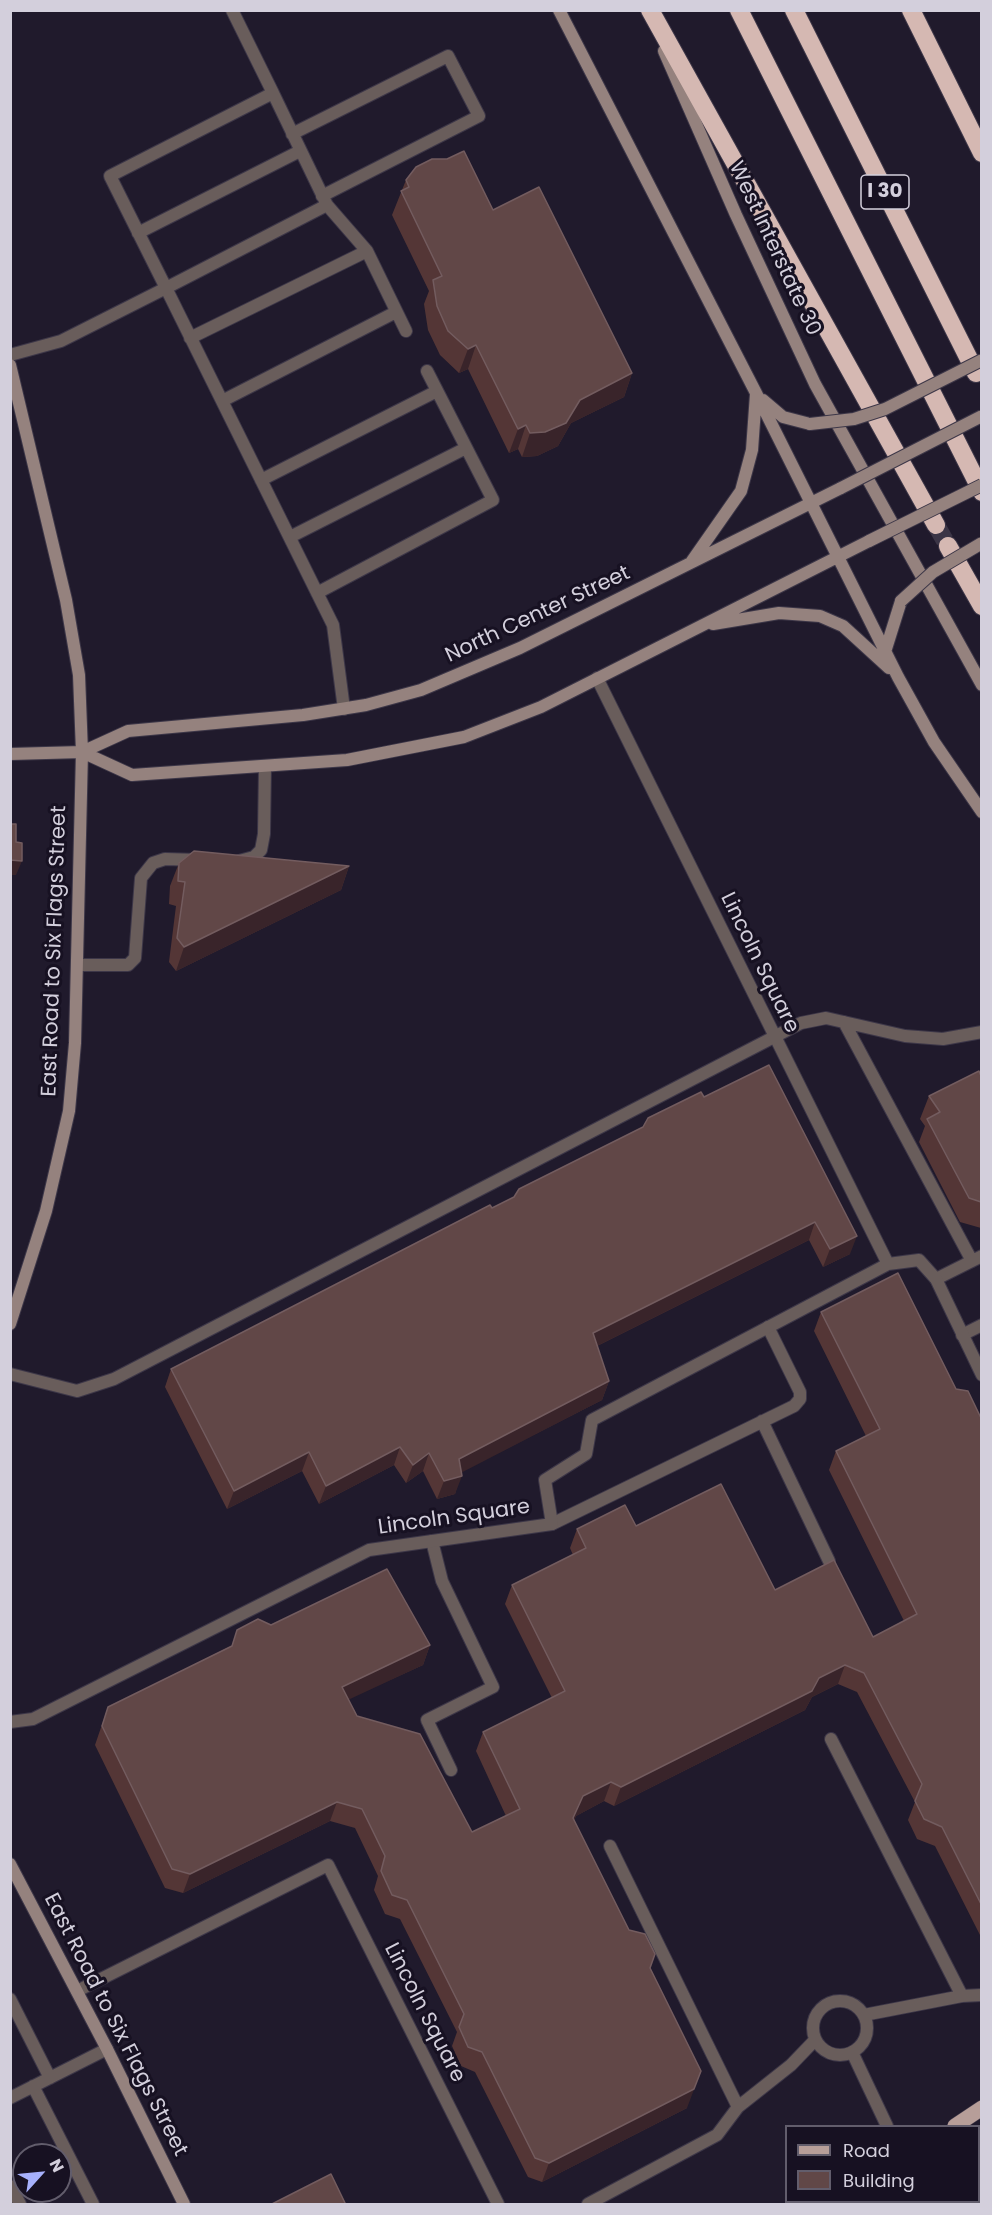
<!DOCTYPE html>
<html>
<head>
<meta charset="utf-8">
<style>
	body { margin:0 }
	#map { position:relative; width:992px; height:2215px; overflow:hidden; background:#201a2c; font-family:Poppins,sans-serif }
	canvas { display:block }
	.frame { position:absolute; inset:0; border:12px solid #d3cfdc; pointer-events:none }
	.legend { position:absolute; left:785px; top:2125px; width:195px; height:78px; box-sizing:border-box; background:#171122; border:2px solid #625d6c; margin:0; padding:8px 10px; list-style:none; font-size:18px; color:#d3cfdc }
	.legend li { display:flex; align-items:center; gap:12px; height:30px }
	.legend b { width:30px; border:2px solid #625d6c }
	.north { position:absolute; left:12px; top:2143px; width:60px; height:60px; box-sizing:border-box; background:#171122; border:2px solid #625d6c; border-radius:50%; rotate:63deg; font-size:16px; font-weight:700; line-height:24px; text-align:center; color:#d3cfdc }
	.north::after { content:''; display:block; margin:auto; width:21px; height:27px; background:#a7b1fc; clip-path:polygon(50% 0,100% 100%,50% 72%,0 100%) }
</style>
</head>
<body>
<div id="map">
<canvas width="992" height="2215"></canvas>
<div class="frame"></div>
<ul class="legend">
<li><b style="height:8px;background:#b79e99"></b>Road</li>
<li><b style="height:16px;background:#614747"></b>Building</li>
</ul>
<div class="north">N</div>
</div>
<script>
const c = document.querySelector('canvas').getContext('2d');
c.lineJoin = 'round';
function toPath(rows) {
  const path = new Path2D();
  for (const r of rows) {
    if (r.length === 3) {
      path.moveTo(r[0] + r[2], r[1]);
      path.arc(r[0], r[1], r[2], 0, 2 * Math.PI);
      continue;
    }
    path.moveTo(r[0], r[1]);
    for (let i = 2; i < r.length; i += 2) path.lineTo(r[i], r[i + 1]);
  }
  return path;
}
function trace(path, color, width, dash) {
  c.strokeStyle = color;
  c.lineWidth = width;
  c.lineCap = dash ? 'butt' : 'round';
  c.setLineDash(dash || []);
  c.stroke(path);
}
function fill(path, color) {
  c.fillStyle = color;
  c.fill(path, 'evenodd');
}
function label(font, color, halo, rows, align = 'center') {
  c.font = font + ' Poppins,sans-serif';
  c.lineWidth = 6;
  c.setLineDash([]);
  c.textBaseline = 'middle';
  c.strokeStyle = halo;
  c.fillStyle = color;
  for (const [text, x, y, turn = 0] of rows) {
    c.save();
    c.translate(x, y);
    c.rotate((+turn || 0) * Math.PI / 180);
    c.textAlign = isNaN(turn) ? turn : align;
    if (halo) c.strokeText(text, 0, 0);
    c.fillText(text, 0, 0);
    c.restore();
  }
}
trace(toPath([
	[936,525,948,546]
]), '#3b3546', 18, [18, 9]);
const lane = toPath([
	[232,10,273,93],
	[273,93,327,205,166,288,110,176,273,93],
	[292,134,448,56,479,116,322,196],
	[327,205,367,251,406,331],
	[138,233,300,151],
	[190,338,367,251],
	[10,355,61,341,166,288,333,625,344,709],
	[222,401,396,312],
	[261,480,437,391],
	[290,537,466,448],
	[317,593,493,500,427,371],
	[239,861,254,857,261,850,264,834,265,766],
	[77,965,128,965,135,958,141,878,153,863,165,859,198,860],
	[844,1022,972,1261],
	[936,1279,982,1256],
	[962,1335,982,1325],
	[10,1374,77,1391,114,1379,801,1023,826,1018,905,1036,943,1039,982,1032],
	[762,1421,829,1561],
	[552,1524,794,1406,800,1399,800,1392,768,1327],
	[432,1541,442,1581,493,1687,427,1720,451,1770],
	[831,1739,962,1996,982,1995],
	[77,1991,328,1865,498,2204],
	[10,1999,50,2078],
	[840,2028,27],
	[864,2015,962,1996],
	[852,2052,887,2126],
	[33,2086,93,2204],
	[10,2098,107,2049],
	[738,2107,791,2065,815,2040],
	[10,2186,20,2204],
	[588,2204,717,2135,738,2107,610,1846]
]);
const street = toPath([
	[597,678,888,1264],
	[10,1722,33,1719,369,1550,552,1524,545,1480,586,1454,592,1420,888,1264,919,1260,936,1279,982,1375],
	[934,2202,936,2204]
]);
const secondary = toPath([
	[559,10,756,393,898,677,934,742,982,812],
	[664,51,736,215,815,384,982,685],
	[10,365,66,600,79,675,82,752,75,1043,69,1111,46,1211,10,1324],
	[763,400,783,417,810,424],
	[692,561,741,491,752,450,756,394],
	[713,624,779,613,820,616,843,626,889,668],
	[885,652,901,601],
	[82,752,132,775,347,760,464,737,541,707,869,541],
	[10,754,82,752,128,731,303,715,366,705,421,690,520,648,841,488],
	[10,1864,107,2049,184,2204]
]);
const primary = toPath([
	[955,2126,982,2108],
	[978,2157,982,2157],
	[830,2204,836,2202]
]);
const highway = toPath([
	[650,10,936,525],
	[739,10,982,492],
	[794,10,976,373],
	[911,10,982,153],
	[948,546,982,606]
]);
trace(lane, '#3d3748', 14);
trace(street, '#3d3748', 14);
trace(secondary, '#3d3748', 14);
trace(primary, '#3d3748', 16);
trace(highway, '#3d3748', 20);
trace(lane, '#695d5b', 12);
trace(street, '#695d5b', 12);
trace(secondary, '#95827e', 12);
trace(primary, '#b79e99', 15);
trace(highway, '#d5b8b2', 18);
const secondaryBridge = toPath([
	[810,424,854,419,885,409,982,360],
	[841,488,982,416],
	[869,541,982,485],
	[901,601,933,572,982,543]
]);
trace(secondaryBridge, '#3d3748', 14, []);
trace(secondaryBridge, '#95827e', 12);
fill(toPath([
	[406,180,493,210,632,373,624,397,571,423,558,446,537,456,522,457,518,449,509,453,468,369,459,373,440,355,428,330,424,304,429,291,392,215],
	[179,863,349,866,341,890,176,971,169,962,176,906,169,904,170,886],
	[981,1076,981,1228,960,1222,919,1142,925,1126,920,1119,929,1096],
	[704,1097,850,1254,823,1267,809,1240,597,1346,609,1381,602,1400,461,1472,455,1494,437,1499,423,1471,406,1483,394,1465,319,1504,302,1471,227,1509,165,1387,171,1369,514,1197],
	[821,1312,956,1389,981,1418,981,1937,935,1846,917,1839,908,1820,915,1802,857,1692,838,1684,812,1697,805,1710,614,1806,604,1801,576,1816,574,1820,629,1930,650,1968,687,2108,542,2182,528,2177,475,2072,461,2066,452,2046,457,2032,400,1919,385,1914,374,1890,378,1876,355,1828,330,1821,183,1893,165,1888,95,1745,108,1707,231,1646,271,1625,430,1645,423,1665,348,1699,357,1716,472,1832,506,1816,476,1751,483,1732,552,1698,505,1604,512,1585,573,1555,570,1548,577,1529,636,1526,775,1590,873,1637,904,1621,829,1470,836,1451,866,1436,814,1331]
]), '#543636');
fill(toPath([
	[476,345,468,369,459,373,468,349],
	[632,373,624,397,571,423,558,446,537,456,522,457,530,433,580,400],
	[526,425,518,449,509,453,518,429],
	[10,860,22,861,16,875,10,875],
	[349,866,341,890,176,971,184,947],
	[815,1222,809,1240,587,1351,593,1333],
	[857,1236,850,1254,823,1267,830,1249],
	[609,1381,602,1400,453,1477,459,1459],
	[400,1447,394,1465,319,1504,326,1486],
	[309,1452,302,1471,227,1509,234,1491],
	[429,1453,423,1471,406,1483,413,1465],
	[462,1476,455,1494,437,1499,444,1481],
	[430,1645,423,1665,335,1706,342,1687],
	[845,1665,838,1684,812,1697,805,1710,614,1806,621,1787,819,1678],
	[611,1782,604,1801,576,1816,566,1837,573,1818,583,1796],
	[337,1802,330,1821,183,1893,190,1874],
	[701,2071,687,2108,542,2182,549,2163]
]), '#39242a');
const building = toPath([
	[464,151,493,210,539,187,632,373,580,400,566,423,545,432,530,433,526,425,518,429,476,345,468,349,448,331,437,306,433,280,442,276,401,191,409,187,406,180,416,167,432,159,447,159,464,151],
	[10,824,16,824,16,842,22,843,22,861,10,860,10,824],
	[194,851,349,866,184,947,177,938,185,882,178,881,179,863,194,851],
	[769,1065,857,1236,830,1249,815,1222,593,1333,609,1381,459,1459,462,1476,444,1481,429,1453,413,1465,400,1447,326,1486,309,1452,234,1491,171,1369,490,1205,492,1208,514,1197,519,1189,643,1127,648,1118,701,1092,704,1097,769,1065],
	[979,1071,981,1076,981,1202,969,1198,927,1119,940,1112,929,1096,979,1071],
	[898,1273,956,1389,968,1391,981,1418,981,1904,942,1827,924,1819,915,1801,922,1784,864,1673,845,1665,819,1678,812,1691,621,1787,611,1782,583,1796,573,1818,629,1930,645,1934,655,1954,650,1968,701,2071,694,2089,549,2163,535,2158,482,2052,468,2047,459,2027,464,2014,407,1900,392,1895,381,1871,385,1856,362,1809,337,1802,190,1874,172,1869,102,1726,108,1707,232,1646,237,1630,258,1619,271,1625,387,1569,430,1645,342,1687,357,1716,420,1734,472,1832,520,1809,483,1732,565,1691,512,1585,586,1548,577,1529,625,1505,636,1526,721,1484,775,1590,834,1560,873,1637,917,1614,836,1451,880,1429,821,1312,898,1273],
	[331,2174,346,2205,270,2205,331,2174]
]);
fill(building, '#614747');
trace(building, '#735c5f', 1.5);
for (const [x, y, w] of [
	[885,192,48]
]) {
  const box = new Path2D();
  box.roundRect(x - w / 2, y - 17, w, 34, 4.5);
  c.fillStyle = '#171122';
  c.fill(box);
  trace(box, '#d3cfdc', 1.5);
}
label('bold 20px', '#d3cfdc', null, [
	["I 30",885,192]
]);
label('21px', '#d3cfdc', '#171122', [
	["West Interstate 30",774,249,65],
	["North Center Street",538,615,-25],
	["East Road to Six Flags Street",55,951,-88],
	["Lincoln Square",759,963,64],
	["Lincoln Square",454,1518,-8],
	["Lincoln Square",424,2013,63],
	["East Road to Six Flags Street",115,2025,63]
]);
</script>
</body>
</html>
